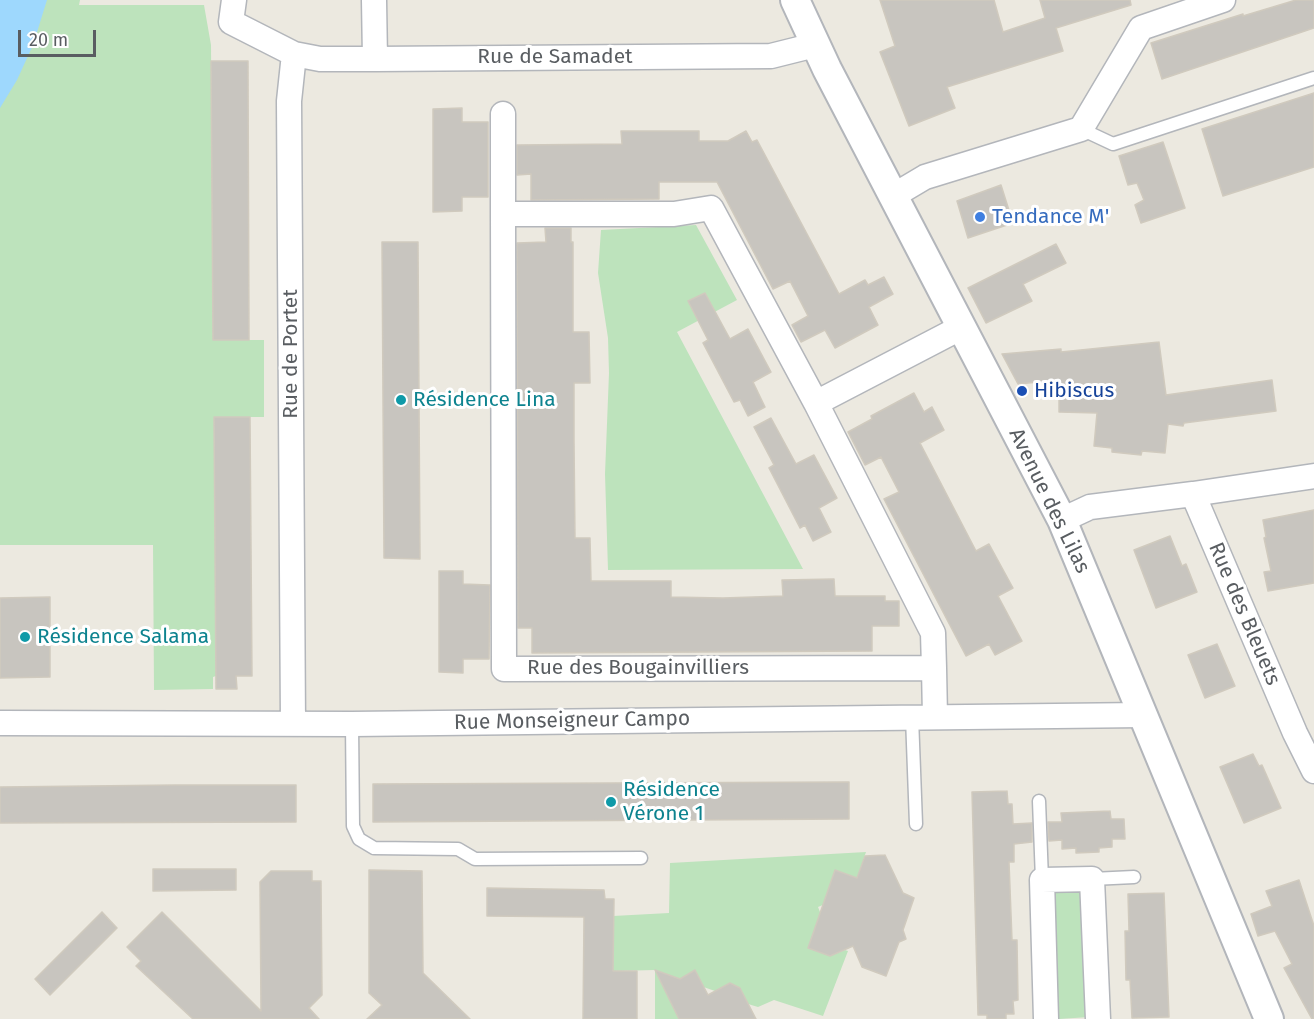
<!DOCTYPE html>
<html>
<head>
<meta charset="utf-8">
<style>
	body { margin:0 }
	#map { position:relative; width:1314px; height:1019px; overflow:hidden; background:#ece9e0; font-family:"Fira Sans",sans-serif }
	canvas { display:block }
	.scale { position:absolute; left:18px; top:30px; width:78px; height:27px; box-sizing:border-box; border:3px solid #595d61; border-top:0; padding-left:8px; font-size:18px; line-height:21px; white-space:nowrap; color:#595d61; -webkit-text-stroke:4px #fff; paint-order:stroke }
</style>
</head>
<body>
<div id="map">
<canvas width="1314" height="1019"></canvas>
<div class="scale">20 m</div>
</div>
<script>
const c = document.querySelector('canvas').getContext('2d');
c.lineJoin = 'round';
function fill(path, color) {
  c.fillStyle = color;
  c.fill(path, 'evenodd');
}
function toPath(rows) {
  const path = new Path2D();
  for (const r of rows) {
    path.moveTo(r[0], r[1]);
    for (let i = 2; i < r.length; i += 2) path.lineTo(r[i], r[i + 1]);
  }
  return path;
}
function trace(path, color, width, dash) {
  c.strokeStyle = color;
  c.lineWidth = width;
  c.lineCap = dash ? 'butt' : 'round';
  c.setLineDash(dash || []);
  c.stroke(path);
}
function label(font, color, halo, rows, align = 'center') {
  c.font = font + ' "Fira Sans",sans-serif';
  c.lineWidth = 6;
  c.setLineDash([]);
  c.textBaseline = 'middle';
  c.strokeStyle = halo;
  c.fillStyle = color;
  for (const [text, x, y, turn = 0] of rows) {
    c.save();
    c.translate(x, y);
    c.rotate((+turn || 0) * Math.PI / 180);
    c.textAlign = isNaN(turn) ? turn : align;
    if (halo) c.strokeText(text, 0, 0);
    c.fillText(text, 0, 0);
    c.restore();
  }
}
fill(toPath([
	[0,0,80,0,79,5,204,5,211,45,213,340,264,340,264,417,214,417,216,676,213,677,213,689,154,690,153,545,0,545],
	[696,225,737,300,677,332,803,569,608,570,605,474,609,373,608,338,598,273,601,230],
	[866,852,857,878,835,871,827,894,830,902,818,907,824,922,816,925,808,948,830,956,845,950,848,951,823,1016,774,1000,758,1007,748,1004,740,988,730,984,715,991,669,975,679,1019,655,1019,655,970,613,971,613,916,669,913,670,863],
	[1057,886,1084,889,1089,1017,1059,1019,1055,1017,1049,892]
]), '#bde3bc');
fill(toPath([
	[0,0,47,0,33,45,17,80,0,108]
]), '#9ed8fd');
const building = toPath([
	[880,0,994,0,1003,32,1045,18,1040,0,1130,0,1131,5,1056,28,1063,51,947,87,955,108,909,126,880,52,895,46,880,0],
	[1296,0,1314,0,1314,28,1162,79,1151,43,1243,14,1243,16,1296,0],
	[211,61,248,61,249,340,213,340,211,61],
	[1314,93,1314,167,1223,196,1202,129,1314,93],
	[462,108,462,122,488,122,488,197,462,197,462,211,433,212,433,109,462,108],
	[621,131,699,131,699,141,728,141,746,131,752,142,757,140,839,294,865,280,868,285,884,277,893,294,869,307,878,325,835,348,825,330,801,342,792,325,808,316,790,281,773,289,717,182,659,182,659,199,531,200,531,174,517,175,517,145,622,144,621,131],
	[1163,142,1185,208,1141,223,1135,205,1144,200,1137,183,1128,185,1119,156,1163,142],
	[1001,185,1013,223,968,238,957,201,1001,185],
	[545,228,571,228,571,242,573,242,573,332,589,332,590,383,574,383,574,440,575,538,590,538,591,581,671,581,671,597,723,598,783,596,782,580,834,579,835,596,885,596,885,601,899,601,899,626,872,626,872,651,532,653,532,628,518,628,517,243,546,242,545,228],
	[382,242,418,242,420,559,384,558,382,242],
	[1056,244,1066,263,1023,284,1032,301,986,323,968,288,1056,244],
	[705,293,730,339,748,329,771,372,753,382,765,407,748,416,740,400,734,402,703,343,708,340,688,301,705,293],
	[1159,342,1166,395,1272,380,1276,411,1184,423,1183,426,1168,424,1165,453,1142,451,1141,455,1112,452,1112,448,1094,446,1097,413,1059,412,1059,380,1018,384,1002,354,1061,349,1061,352,1159,342],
	[914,393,924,412,932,407,944,430,920,443,976,551,989,544,1013,588,998,596,1022,641,995,655,989,644,966,656,884,499,899,492,881,457,865,465,848,432,872,419,871,416,914,393],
	[214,417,250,417,252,676,236,676,237,689,216,689,214,417],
	[771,418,796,464,814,455,837,498,819,508,831,532,813,541,805,525,800,528,769,468,774,465,754,427,771,418],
	[1314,510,1314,583,1268,591,1264,572,1271,571,1264,538,1266,537,1263,520,1314,510],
	[1170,536,1182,566,1186,564,1197,592,1156,608,1134,550,1170,536],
	[439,571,463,571,463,584,490,585,489,659,463,659,463,673,439,672,439,571],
	[50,597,50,677,0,678,0,598,50,597],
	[1217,644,1235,686,1205,698,1188,655,1217,644],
	[1253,754,1259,766,1262,765,1281,808,1244,823,1220,767,1253,754],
	[849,782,849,819,373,822,373,784,849,782],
	[176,785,296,785,296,822,0,823,0,787,176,785],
	[1007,791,1008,804,1012,804,1013,824,1032,823,1032,842,1014,844,1014,862,1009,862,1012,940,1017,940,1018,1000,1013,1001,1014,1014,1006,1014,1006,1019,987,1019,987,1015,978,1015,972,792,1007,791],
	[1110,811,1111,819,1124,819,1125,839,1112,839,1112,847,1099,848,1099,852,1076,853,1076,848,1062,849,1062,840,1049,841,1048,822,1062,822,1061,813,1110,811],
	[885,855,903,893,914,898,903,930,906,939,899,942,886,976,862,967,853,946,830,956,808,948,835,870,857,878,865,856,885,855],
	[153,869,236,869,236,890,153,891,153,869],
	[369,870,422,871,423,973,470,1019,367,1019,382,1005,369,993,369,870],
	[271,871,312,871,312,881,321,881,322,995,309,1008,319,1019,193,1019,136,966,141,961,127,947,162,912,261,1011,260,882,271,871],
	[1299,880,1314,926,1314,1019,1312,1019,1284,968,1292,964,1275,931,1258,936,1251,914,1272,906,1266,891,1299,880],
	[487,888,604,890,605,899,614,899,613,971,637,971,637,1019,583,1019,584,917,487,916,487,888],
	[1164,893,1169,1017,1132,1018,1130,980,1126,980,1125,931,1129,931,1128,894,1164,893],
	[102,912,117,928,50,995,35,979,102,912],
	[655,970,680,979,695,970,708,995,730,983,740,988,756,1019,679,1019,655,970]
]);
fill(building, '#c8c5bf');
trace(building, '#d0cabe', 1.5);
const service = toPath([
	[1081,129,1113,144,1314,78],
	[912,717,916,824],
	[352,724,353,826,359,839,374,848,458,849,475,859,641,858],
	[1039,801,1042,880],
	[1092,879,1134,877]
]);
const minor = toPath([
	[234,0,231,22,294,54,289,101,293,724],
	[374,0,375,59],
	[294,54,320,59,375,59,771,56,815,45],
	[503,114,503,214],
	[893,196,925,177,1081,129,1141,28,1223,0],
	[816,403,933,633,934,668,504,669,503,214,674,214,711,208,816,403,962,327],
	[1314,476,1193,494,1295,733,1314,771],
	[1062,520,1090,507,1193,494],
	[934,668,935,717],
	[0,723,352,724,1143,715],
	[1046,1019,1042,880,1092,879,1098,1019]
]);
const tertiary = toPath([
	[795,0,827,69,1062,520,1269,1019]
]);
trace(service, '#b3b6bb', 15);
trace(minor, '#b3b6bb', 27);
trace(tertiary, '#b3b6bb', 32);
trace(service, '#fff', 12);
trace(minor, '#fff', 24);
trace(tertiary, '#fff', 28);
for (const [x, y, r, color] of [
	[980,217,6,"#3f7fe0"],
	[1022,391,6,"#1a4fb4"],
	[401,400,6,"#0f9aa8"],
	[25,637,6,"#0f9aa8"],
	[611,802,6,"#0f9aa8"]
]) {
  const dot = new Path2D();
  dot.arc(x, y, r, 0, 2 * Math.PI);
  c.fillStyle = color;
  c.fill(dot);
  trace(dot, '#fff', 2);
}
label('21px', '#595d61', '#fff', [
	["Rue de Samadet",555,57],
	["Rue de Portet",291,354,-90],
	["Avenue des Lilas",1049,501,64],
	["Rue des Bleuets",1244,614,67],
	["Rue des Bougainvilliers",638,668],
	["Rue Monseigneur Campo",572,721,-1]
]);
label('21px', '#366cbe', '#fff', [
	["Tendance M'",992,217]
], 'left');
label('21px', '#164399', '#fff', [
	["Hibiscus",1034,391]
], 'left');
label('21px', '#0d838f', '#fff', [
	["Résidence Lina",413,400],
	["Résidence Salama",37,637],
	["Résidence",623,790],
	["Vérone 1",623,814]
], 'left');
</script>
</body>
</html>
